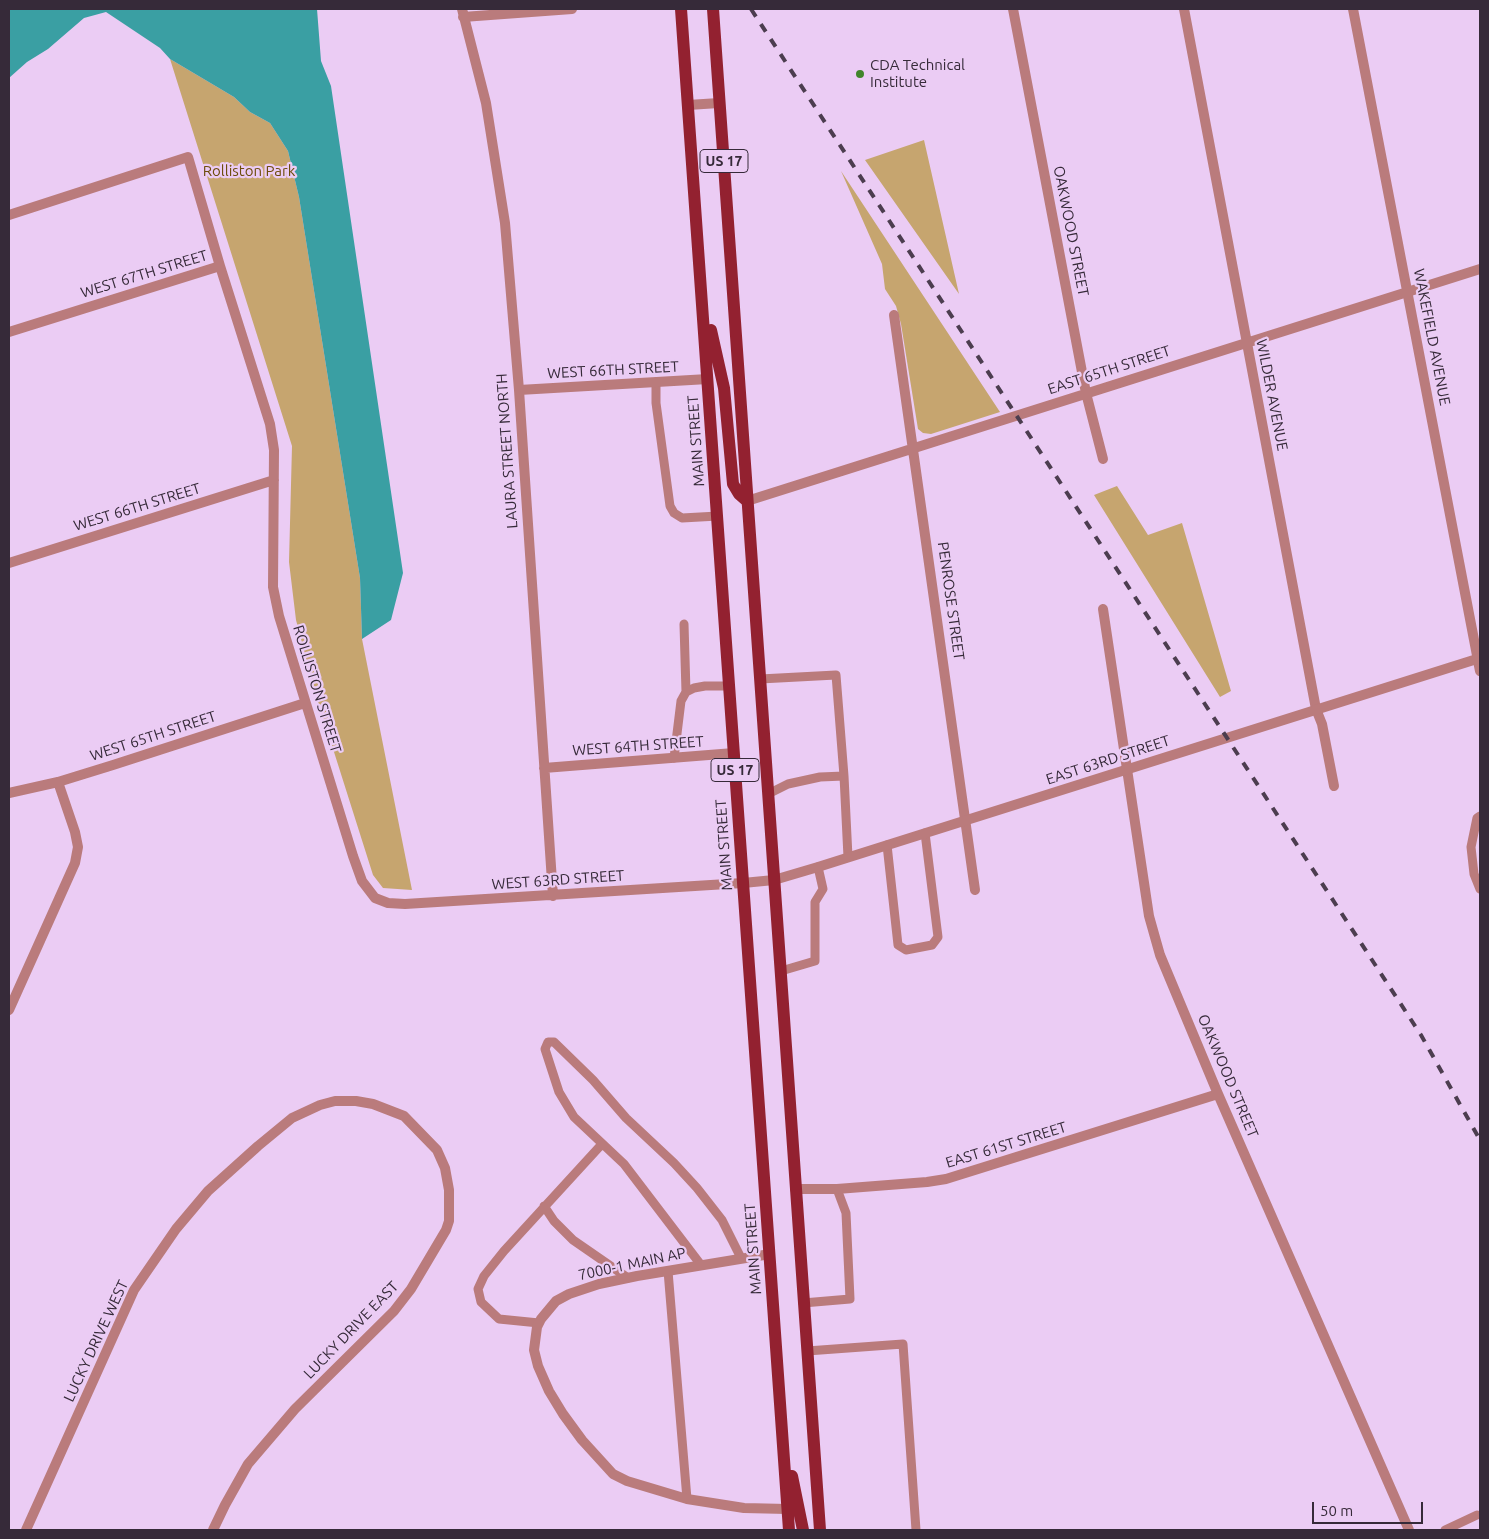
<!DOCTYPE html>
<html>
<head>
<meta charset="utf-8">
<style>
	body { margin:0 }
	#map { position:relative; width:1489px; height:1539px; overflow:hidden; background:#ebccf4; font-family:Ubuntu,sans-serif }
	canvas { display:block }
	.frame { position:absolute; inset:0; border:10px solid #362a39; pointer-events:none }
	.scale { position:absolute; left:1312px; top:1502px; width:111px; height:22px; box-sizing:border-box; border:2px solid #362a39; border-top:0; padding-left:6px; font-size:15px; line-height:18px; white-space:nowrap; color:#362a39; -webkit-text-stroke:4px #ebccf4; paint-order:stroke }
</style>
</head>
<body>
<div id="map">
<canvas width="1489" height="1539"></canvas>
<div class="frame"></div>
<div class="scale">50 m</div>
</div>
<script>
const c = document.querySelector('canvas').getContext('2d');
c.lineJoin = 'round';
function fill(path, color) {
  c.fillStyle = color;
  c.fill(path, 'evenodd');
}
function toPath(rows) {
  const path = new Path2D();
  for (const r of rows) {
    path.moveTo(r[0], r[1]);
    for (let i = 2; i < r.length; i += 2) path.lineTo(r[i], r[i + 1]);
  }
  return path;
}
function trace(path, color, width, dash) {
  c.strokeStyle = color;
  c.lineWidth = width;
  c.lineCap = dash ? 'butt' : 'round';
  c.setLineDash(dash || []);
  c.stroke(path);
}
function label(font, color, halo, rows, align = 'center') {
  c.font = font + ' Ubuntu,sans-serif';
  c.lineWidth = 4.5;
  c.setLineDash([]);
  c.textBaseline = 'middle';
  c.strokeStyle = halo;
  c.fillStyle = color;
  for (const [text, x, y, turn = 0] of rows) {
    c.save();
    c.translate(x, y);
    c.rotate((+turn || 0) * Math.PI / 180);
    c.textAlign = isNaN(turn) ? turn : align;
    if (halo) c.strokeText(text, 0, 0);
    c.fillText(text, 0, 0);
    c.restore();
  }
}
fill(toPath([
	[170,59,234,97,250,112,270,123,288,151,299,197,360,578,362,639,412,890,383,888,373,875,315,692,296,620,289,562,292,446],
	[924,140,959,294,865,160],
	[841,171,1000,412,931,434,923,433,918,429,901,324,896,306,885,289,882,264],
	[1117,486,1148,535,1182,523,1231,691,1220,697,1094,495]
]), '#c6a56f');
fill(toPath([
	[9,9,317,9,321,61,331,86,403,573,391,620,362,639,360,578,299,197,288,151,270,123,250,112,234,97,170,59,160,48,106,12,84,18,48,49,27,62,9,78]
]), '#3a9fa3');
trace(toPath([
	[656,382,656,403,670,506,674,513,682,518,718,516],
	[684,624,686,692],
	[760,679,836,675,844,776,820,777,788,784,768,794],
	[674,758,681,701,686,692,694,688,705,686,729,686],
	[844,776,848,857],
	[1480,816,1477,818,1471,847,1474,874,1480,889],
	[887,845,898,945,906,950,932,945,938,937,925,833],
	[781,971,815,961,815,902,823,889,818,867],
	[544,1206,554,1221,573,1240,628,1278],
	[701,1265,624,1164,574,1117,559,1092,545,1049,548,1042,554,1042,593,1080,626,1118,674,1163,697,1188,722,1220,741,1258],
	[668,1271,687,1499],
	[803,1303,850,1299,846,1213,837,1189],
	[539,1323,499,1319,481,1302,478,1289,484,1276,504,1251,602,1144],
	[807,1351,903,1344,916,1530],
	[1445,1530,1477,1515]
]), '#ba7b7c', 9);
trace(toPath([
	[462,9,486,103,505,223,519,390,553,896],
	[1013,9,1086,393,1103,459],
	[1184,9,1316,709,1322,724,1334,786],
	[1353,9,1480,671],
	[463,17,572,9],
	[688,105,719,103],
	[9,215,188,157,220,266,270,424,274,450,273,587,279,616,353,856,362,881,375,898,388,903,405,904,743,883],
	[894,315,975,890],
	[9,332,220,266],
	[519,390,708,379],
	[747,501,1480,269],
	[9,563,274,480],
	[1103,609,1149,916,1160,955,1218,1094,1409,1530],
	[544,768,734,753],
	[9,793,58,782,113,765,305,703],
	[9,1010,75,863,78,847,75,832,58,782],
	[795,1189,837,1189,927,1182,946,1179,1218,1094],
	[770,1254,637,1276,599,1284,569,1294,556,1301,541,1319,537,1327,534,1350,538,1366,549,1391,563,1414,582,1440,613,1474,627,1481,687,1499,744,1508,787,1509],
	[26,1530,134,1290,176,1229,208,1191,258,1146,292,1118,320,1105,335,1101,356,1101,373,1104,404,1116,437,1150,445,1168,449,1190,449,1221,446,1230,411,1289,394,1311,295,1409,248,1464,225,1505,213,1530]
]), '#ba7b7c', 10);
trace(toPath([
	[743,883,774,880,818,867,1480,658]
]), '#ba7b7c', 10);
trace(toPath([
	[681,9,789,1530],
	[713,9,820,1530],
	[711,330,724,388,733,484,739,494,747,501],
	[792,1476,803,1530]
]), '#932130', 12);
trace(toPath([
	[751,9,1421,1035,1480,1140]
]), '#4c3d4f', 4, [9, 9]);
for (const [x, y, r, color] of [
	[860,74,5,"#40852a"]
]) {
  const dot = new Path2D();
  dot.arc(x, y, r, 0, 2 * Math.PI);
  c.fillStyle = color;
  c.fill(dot);
  trace(dot, '#ebccf4', 2);
}
for (const [x, y, w] of [
	[724,161,48],
	[735,770,48]
]) {
  const box = new Path2D();
  box.roundRect(x - w / 2, y - 11.5, w, 23, 4);
  c.fillStyle = '#ebccf4';
  c.fill(box);
  trace(box, '#362a39', 1);
}
label('bold 14px', '#362a39', null, [
	["US 17",724,161],
	["US 17",735,770]
]);
label('15px', '#362a39', '#ebccf4', [
	["CDA Technical",870,65],
	["Institute",870,82]
], 'left');
label('15px', '#6d4d0c', '#ebccf4', [
	["Rolliston Park",249,171]
]);
label('15px', '#362a39', '#ebccf4', [
	["OAKWOOD STREET",1071,231,79],
	["WEST 67TH STREET",144,274,-17],
	["WAKEFIELD AVENUE",1432,337,79],
	["WEST 66TH STREET",613,370,-3],
	["EAST 65TH STREET",1109,370,-18],
	["WILDER AVENUE",1272,395,79],
	["MAIN STREET",696,441,-94],
	["LAURA STREET NORTH",507,451,-94],
	["WEST 66TH STREET",137,507,-17],
	["PENROSE STREET",951,601,82],
	["ROLLISTON STREET",317,689,73],
	["WEST 65TH STREET",153,736,-18],
	["WEST 64TH STREET",638,746,-4],
	["EAST 63RD STREET",1108,760,-18],
	["MAIN STREET",724,845,-94],
	["WEST 63RD STREET",558,880,-4],
	["OAKWOOD STREET",1228,1076,67],
	["EAST 61ST STREET",1006,1145,-17],
	["MAIN STREET",753,1249,-94],
	["7000-1 MAIN AP",632,1264,-12],
	["LUCKY DRIVE EAST",351,1330,-46],
	["LUCKY DRIVE WEST",96,1341,-65]
]);
</script>
</body>
</html>
